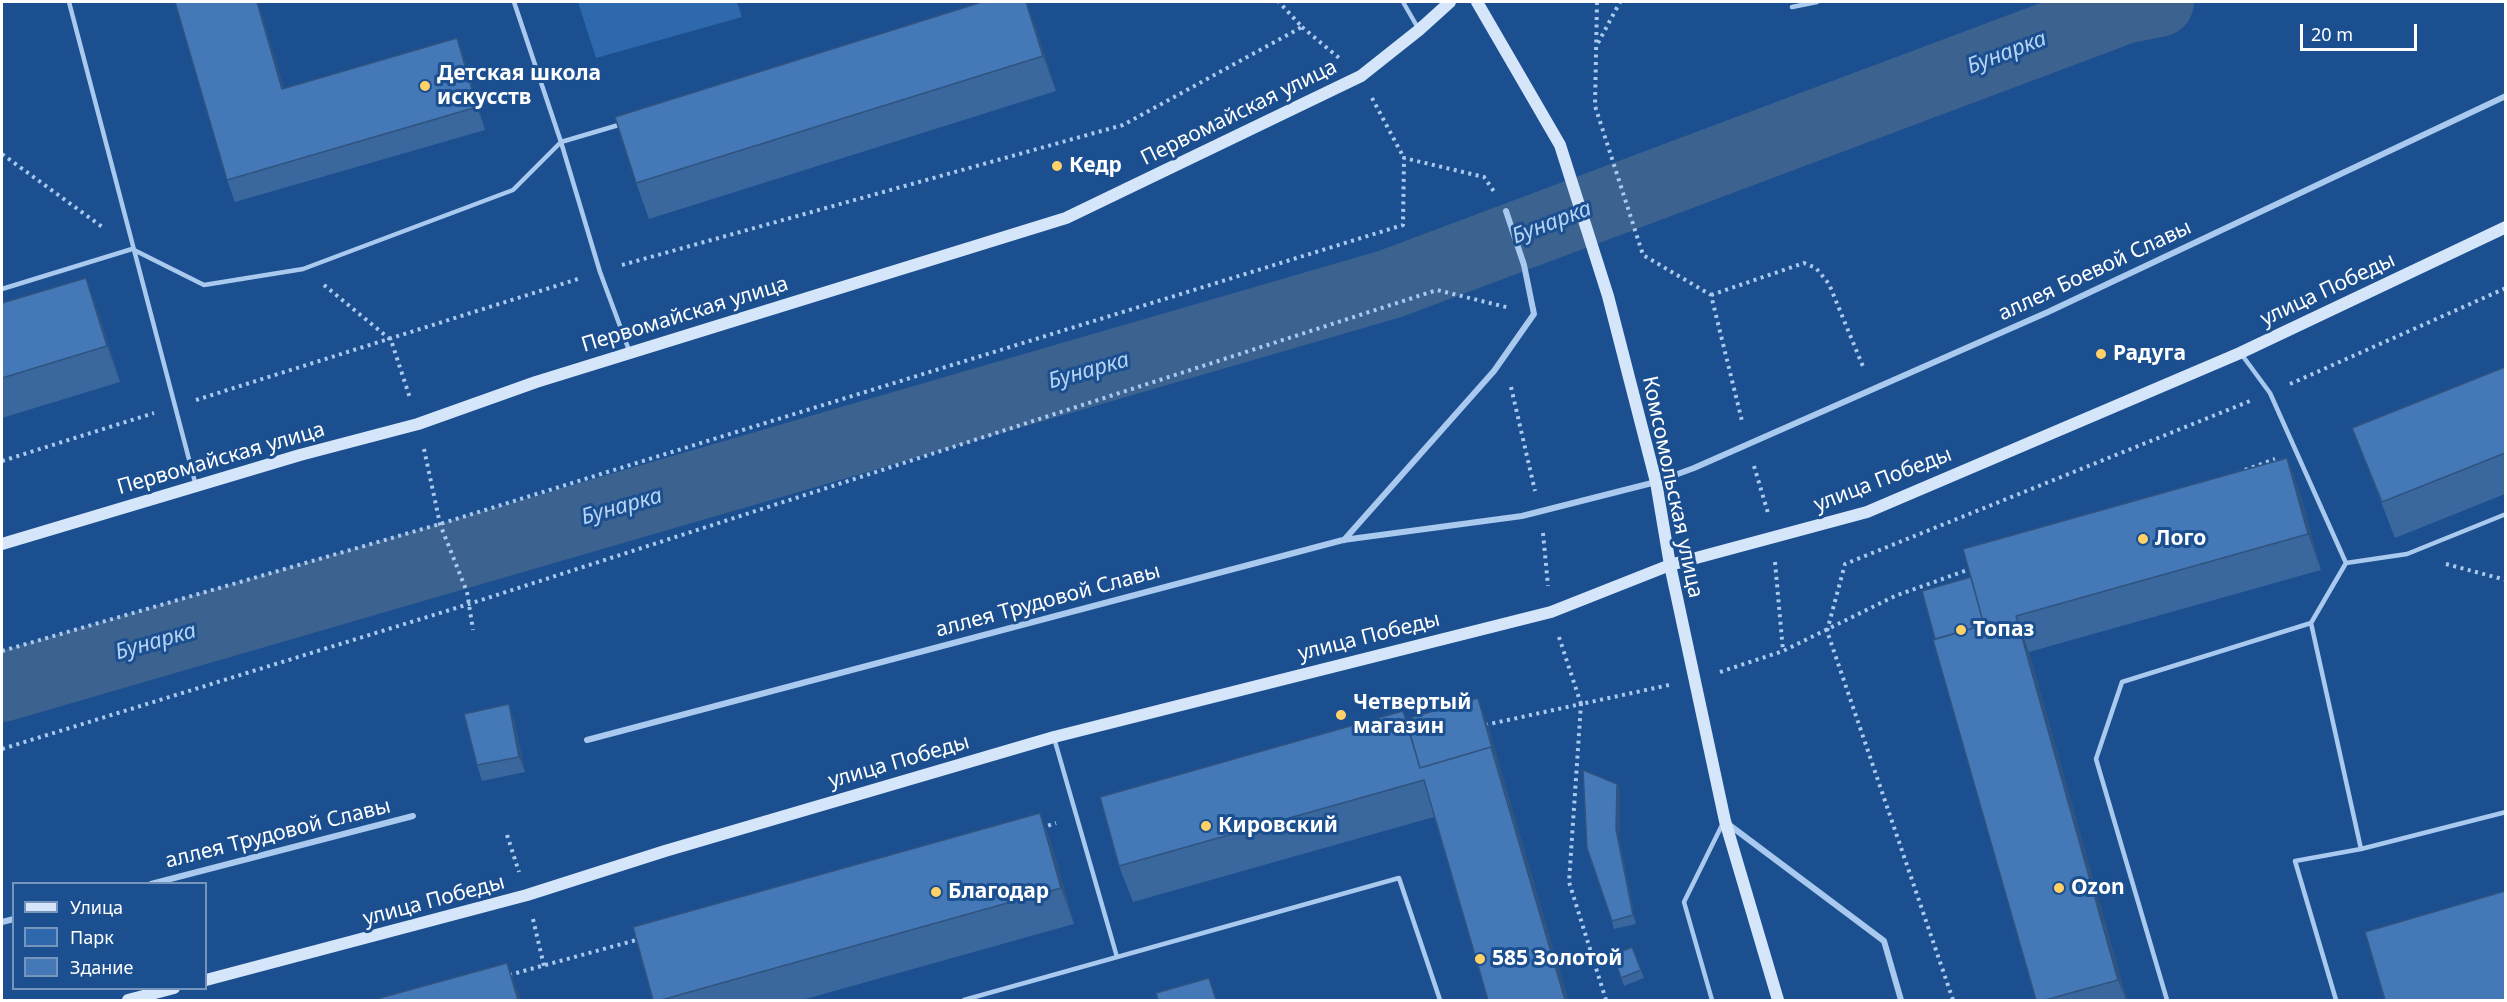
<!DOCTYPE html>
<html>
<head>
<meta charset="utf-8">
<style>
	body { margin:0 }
	#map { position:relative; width:2507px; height:1002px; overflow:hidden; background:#1b4f8f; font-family:"Noto Sans",sans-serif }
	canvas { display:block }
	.frame { position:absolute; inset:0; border:3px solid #fff; pointer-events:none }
	.legend { position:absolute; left:12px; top:882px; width:195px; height:108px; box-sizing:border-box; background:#1b4f8f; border:2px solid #7695bc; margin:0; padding:8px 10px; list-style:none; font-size:18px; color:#fff }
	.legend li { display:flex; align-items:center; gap:12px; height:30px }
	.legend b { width:30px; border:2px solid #7695bc }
	.scale { position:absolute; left:2300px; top:24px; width:117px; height:27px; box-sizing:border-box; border:3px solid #fff; border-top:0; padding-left:8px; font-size:18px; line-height:21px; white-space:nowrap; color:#fff; -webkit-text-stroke:4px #1b4f8f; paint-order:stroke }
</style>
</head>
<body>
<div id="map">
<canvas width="2507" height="1002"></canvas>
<div class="frame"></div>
<ul class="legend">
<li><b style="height:8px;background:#d6e6fa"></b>Улица</li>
<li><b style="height:16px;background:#2e69ad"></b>Парк</li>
<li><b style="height:16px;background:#4478b7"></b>Здание</li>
</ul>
<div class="scale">20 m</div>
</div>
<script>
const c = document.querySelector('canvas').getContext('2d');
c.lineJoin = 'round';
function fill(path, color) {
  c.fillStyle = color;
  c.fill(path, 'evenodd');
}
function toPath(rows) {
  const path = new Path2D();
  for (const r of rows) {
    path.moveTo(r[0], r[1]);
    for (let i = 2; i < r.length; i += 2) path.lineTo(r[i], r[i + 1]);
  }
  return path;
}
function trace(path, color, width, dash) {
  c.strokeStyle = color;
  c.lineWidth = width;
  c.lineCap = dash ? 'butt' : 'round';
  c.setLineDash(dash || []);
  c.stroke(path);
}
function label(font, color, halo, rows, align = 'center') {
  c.font = font + ' "Noto Sans",sans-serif';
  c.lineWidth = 6;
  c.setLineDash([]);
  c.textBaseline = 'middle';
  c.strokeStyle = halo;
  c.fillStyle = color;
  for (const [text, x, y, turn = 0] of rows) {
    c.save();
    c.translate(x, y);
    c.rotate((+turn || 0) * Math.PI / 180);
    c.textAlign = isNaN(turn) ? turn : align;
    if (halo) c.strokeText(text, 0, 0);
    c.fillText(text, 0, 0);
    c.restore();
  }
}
fill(toPath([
	[578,2,737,2,742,17,596,58]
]), '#2e69ad');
trace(toPath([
	[2,687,1390,284,2124,9,2159,2]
]), '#3c6290', 70);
trace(toPath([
	[1597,2,1595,106,1643,255,1711,295,1742,421],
	[1302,27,1339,58],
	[1598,43,1620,2],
	[1372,98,1404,158],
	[2,154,105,229],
	[622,265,1123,125,1302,27,1279,2],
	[324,285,391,340,410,398],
	[1711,295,1804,263,1816,268,1829,284,1864,369],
	[2290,384,2506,288],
	[1511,387,1535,491],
	[196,400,581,278],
	[424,449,440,524,467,592,473,630],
	[2,461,154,413],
	[1754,466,1768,513],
	[2245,470,2275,459],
	[1543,533,1548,586],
	[1775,562,1783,651],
	[2446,564,2506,580],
	[1559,637,1581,704,1669,685],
	[2,651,440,524,1403,225,1404,158,1484,177,1495,193],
	[1720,672,1783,651,1895,596,1973,568],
	[1485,725,1581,704,1569,882,1606,1000],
	[2,749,469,604,1437,290,1510,308],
	[1041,828,1056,823],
	[507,835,519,872],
	[533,919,544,966],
	[509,975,640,939],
	[1953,1000,1827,631,1845,564,2250,401]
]), '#a9c9ee', 4, [3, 4.5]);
trace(toPath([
	[69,2,196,486],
	[514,2,561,142,600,272,630,353],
	[1403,2,1418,28],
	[1792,7,1817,2],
	[2,289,132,249,204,285,303,269,513,190,561,142,622,124],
	[2242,355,2270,393,2346,563,2407,554,2506,514],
	[2346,563,2311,623,2361,849],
	[1054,738,1117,957],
	[964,1000,1399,878,1440,1000],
	[1712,1000,1684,902,1723,823],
	[2167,1000,2096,759,2122,682,2311,623],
	[2336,1000,2295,861,2361,849,2506,812]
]), '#a9c9ee', 4.5);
trace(toPath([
	[1344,540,1494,371,1534,314,1524,265,1506,211],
	[587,740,1343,540,1522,516,1656,482,1694,468,2048,312,2506,96],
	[1728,824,1884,941,1901,1000],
	[151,884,413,816],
	[2,922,14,919]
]), '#a9c9ee', 6);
trace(toPath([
	[1477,2,1560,145,1608,296,1656,482,1670,565,1725,821,1778,1000],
	[2,544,300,455,418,424,536,382,1066,218,1361,76,1419,30,1450,2],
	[206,980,527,895,665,851,1054,737,1551,612,1670,565,1867,512,2240,353,2506,227],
	[128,1000,174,988]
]), '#d6e6fa', 12);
fill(toPath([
	[175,2,258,2,284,89,457,38,465,61,485,130,235,202,227,180],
	[1035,25,1056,91,649,219,636,183],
	[2,303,99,314,120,382,2,418],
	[2505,367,2505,494,2395,538,2352,428],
	[2287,458,2300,494,2321,570,2029,652,2127,1000,2036,1000,1935,639],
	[1403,711,1406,719,1488,726,1568,1000,1488,1000,1434,817,1133,902,1119,866],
	[514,720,525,772,482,781,477,765],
	[1617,784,1620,793,1619,838,1636,924,1614,929,1612,921],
	[1040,813,1053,849,1074,924,802,1000,653,1000],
	[1613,955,1641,970,1644,978,1624,986]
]), '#3a679d');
fill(toPath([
	[257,2,258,2,291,112,282,89],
	[1026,2,1035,25,1056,91,1043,56],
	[457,38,465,61,485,130,477,107],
	[86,278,99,314,120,382,107,346],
	[2287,458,2300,494,2321,570,2308,534],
	[2016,616,2029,652,2127,1000,2126,1000,2118,980],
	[1478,698,1488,726,1568,1000,1565,1000],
	[509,704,514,720,525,772,519,757],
	[1617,784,1620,793,1619,838,1636,924,1633,915,1616,829],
	[1040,813,1053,849,1074,924,1061,888],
	[507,963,521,1000,518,1000]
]), '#305480');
const building = toPath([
	[175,2,257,2,282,89,457,38,477,107,227,180,175,2],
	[982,2,1026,2,1043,56,636,183,615,117,982,2],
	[86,278,107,346,2,378,2,303,86,278],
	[2505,367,2505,453,2382,502,2352,428,2505,367],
	[2287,458,2308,534,2016,616,2118,980,2045,1000,2036,1000,1933,640,1984,625,1963,549,2287,458],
	[1971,577,1984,625,1935,639,1922,591,1971,577],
	[1478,698,1494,755,1491,747,1420,768,1406,719,1478,698],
	[509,704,519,757,477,765,464,714,509,704],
	[1403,711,1420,768,1491,747,1565,1000,1488,1000,1424,780,1119,866,1100,797,1403,711],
	[1583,770,1617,784,1616,829,1633,915,1612,921,1587,848,1583,770],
	[1040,813,1061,888,661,1000,653,1000,633,927,1040,813],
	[2505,891,2505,1000,2385,1000,2365,932,2505,891],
	[1632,947,1641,970,1621,978,1613,955,1632,947],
	[507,963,518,1000,373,1000,507,963],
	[1209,978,1216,1000,1158,1000,1156,993,1209,978]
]);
fill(building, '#4478b7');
trace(building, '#305480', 1.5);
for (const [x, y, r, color] of [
	[425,86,6,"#ffd166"],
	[1057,166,6,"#ffd166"],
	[2101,354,6,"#ffd166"],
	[2143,539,6,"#ffd166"],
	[1961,630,6,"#ffd166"],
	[1341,715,6,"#ffd166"],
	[1206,826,6,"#ffd166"],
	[2059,888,6,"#ffd166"],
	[936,892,6,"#ffd166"],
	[1480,959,6,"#ffd166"]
]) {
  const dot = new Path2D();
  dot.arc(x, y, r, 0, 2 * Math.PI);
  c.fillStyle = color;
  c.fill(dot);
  trace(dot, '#1b4f8f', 2);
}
label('bold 21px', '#fff', '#1b4f8f', [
	["Детская школа",437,74],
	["искусств",437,98],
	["Кедр",1069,166],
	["Радуга",2113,354],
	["Лого",2155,539],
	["Топаз",1973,630],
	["Четвертый",1353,703],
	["магазин",1353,727],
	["Кировский",1218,826],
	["Ozon",2071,888],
	["Благодар",948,892],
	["585 Золотой",1492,959]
], 'left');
label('21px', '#fff', '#1b4f8f', [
	["Первомайская улица",1239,113,-26],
	["аллея Боевой Славы",2095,271,-25],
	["улица Победы",2328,290,-25],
	["Первомайская улица",685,315,-17],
	["Первомайская улица",221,459,-16],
	["улица Победы",1883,480,-21],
	["Комсомольская улица",1672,487,78],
	["аллея Трудовой Славы",1048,601,-15],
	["улица Победы",1369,637,-14],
	["улица Победы",899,762,-16],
	["аллея Трудовой Славы",278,834,-14],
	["улица Победы",434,901,-15]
]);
label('italic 22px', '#b5d3f5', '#1b4f8f', [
	["Бунарка",2007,53,-21],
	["Бунарка",1552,223,-21],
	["Бунарка",1089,371,-16],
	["Бунарка",622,507,-16],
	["Бунарка",156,642,-16]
]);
</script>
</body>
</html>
